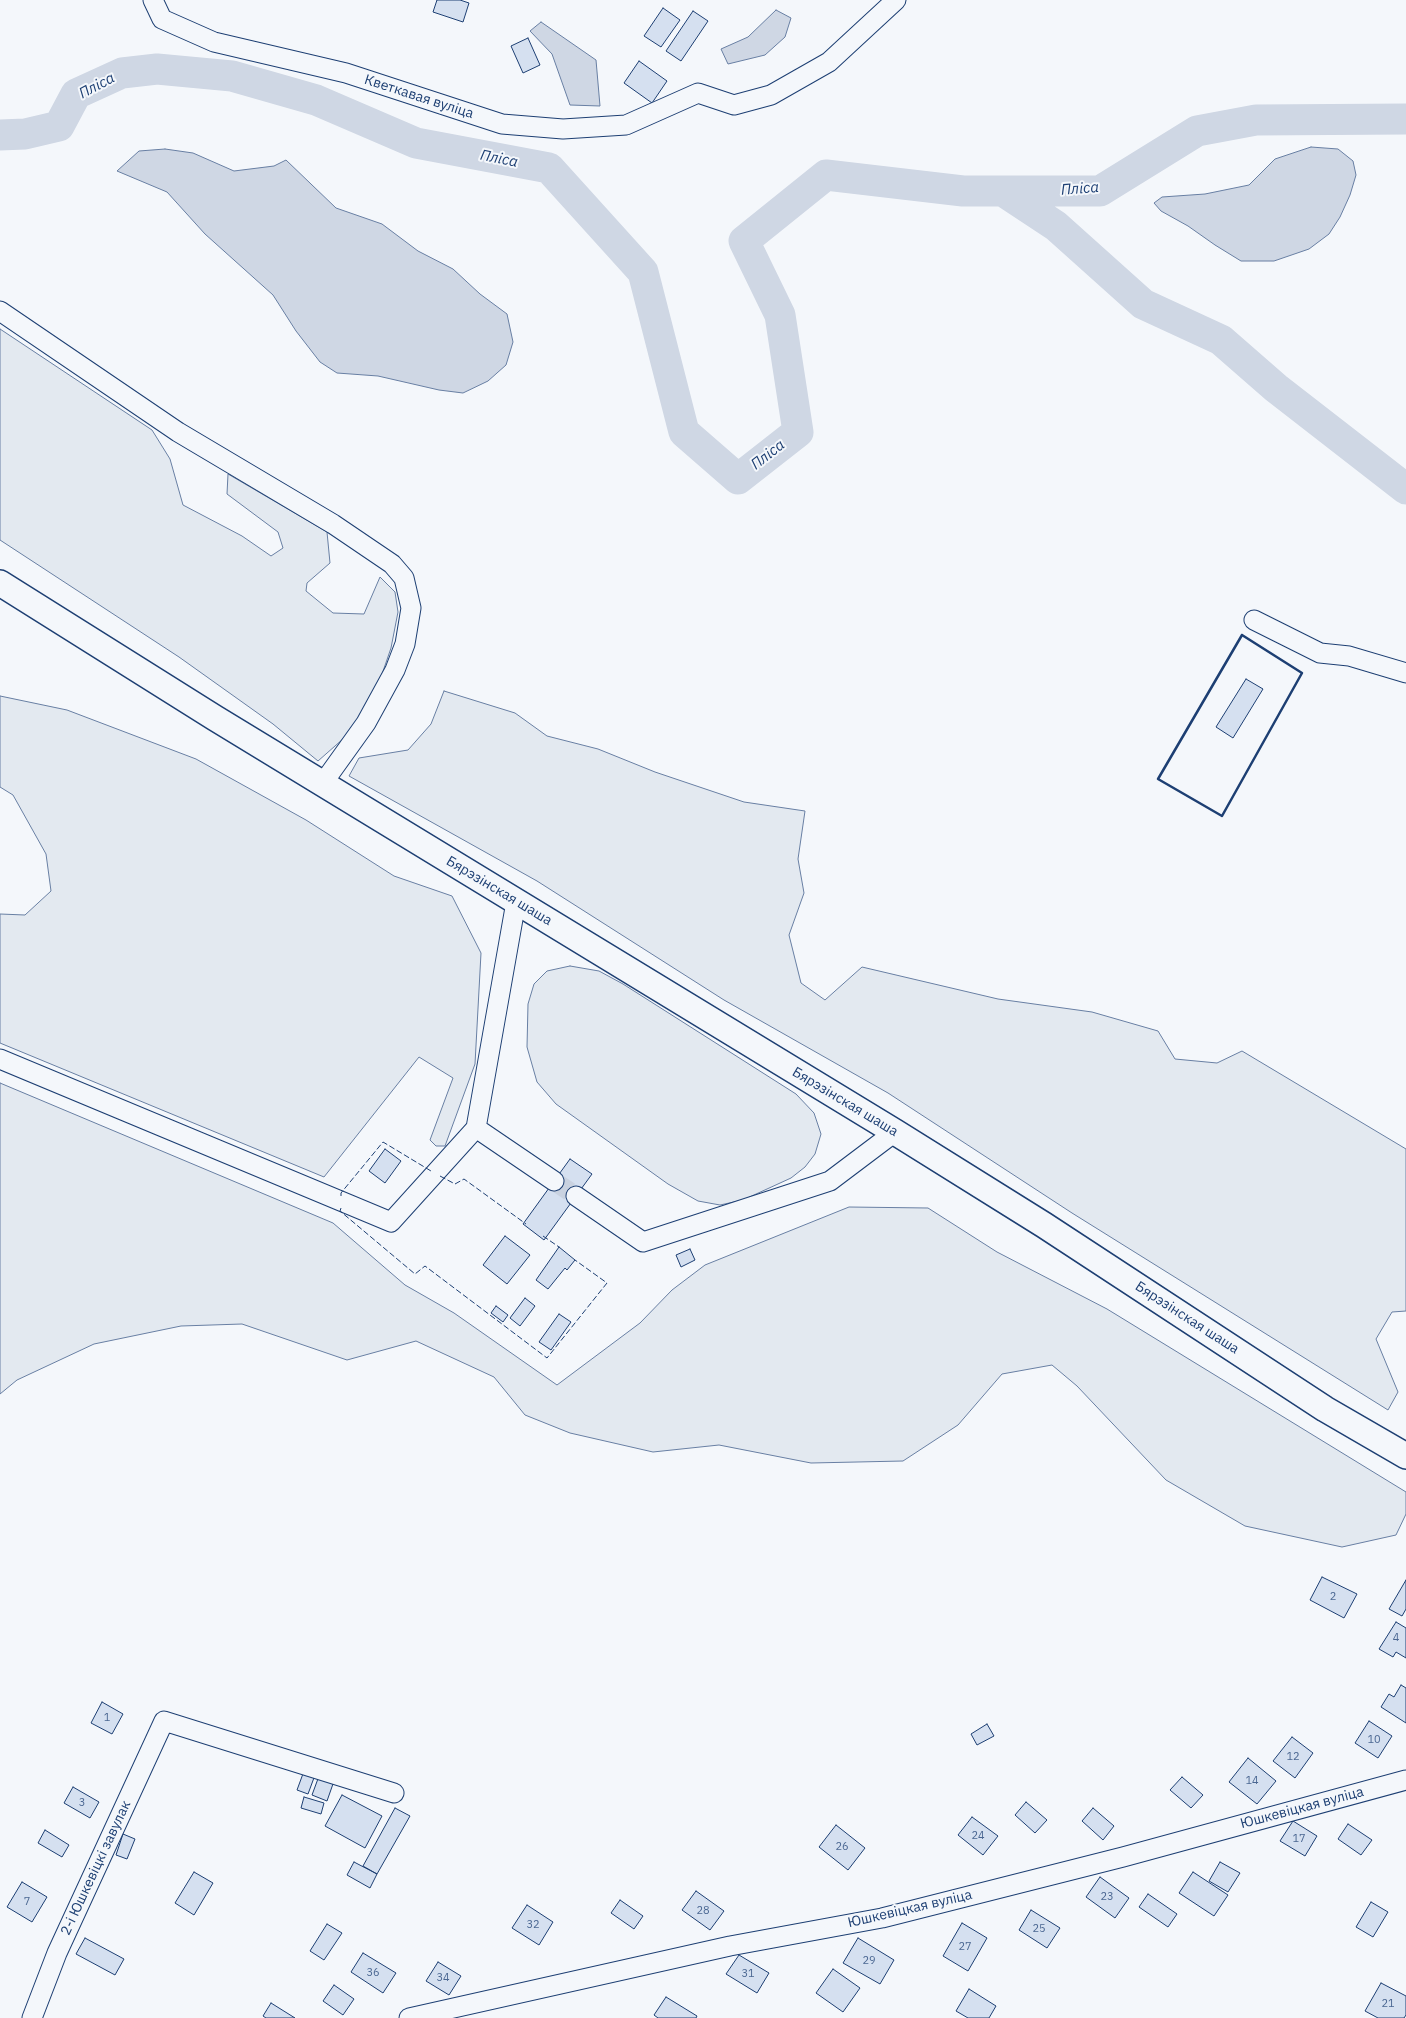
<!DOCTYPE html>
<html>
<head>
<meta charset="utf-8">
<style>
	body { margin:0 }
	canvas { display:block; background:#f4f7fb }
</style>
</head>
<body>
<canvas width="1406" height="2018"></canvas>
<script>
const c = document.querySelector('canvas').getContext('2d');
c.lineJoin = 'round';
function fill(path, color) {
  c.fillStyle = color;
  c.fill(path, 'evenodd');
}
function toPath(rows) {
  const path = new Path2D();
  for (const r of rows) {
    path.moveTo(r[0], r[1]);
    for (let i = 2; i < r.length; i += 2) path.lineTo(r[i], r[i + 1]);
  }
  return path;
}
function trace(path, color, width, dash) {
  c.strokeStyle = color;
  c.lineWidth = width;
  c.lineCap = dash ? 'butt' : 'round';
  c.setLineDash(dash || []);
  c.stroke(path);
}
function label(font, color, halo, rows, align = 'center') {
  c.font = font + ' "IBM Plex Sans",sans-serif';
  c.lineWidth = 4;
  c.setLineDash([]);
  c.textBaseline = 'middle';
  c.strokeStyle = halo;
  c.fillStyle = color;
  for (const [text, x, y, turn = 0] of rows) {
    c.save();
    c.translate(x, y);
    c.rotate((+turn || 0) * Math.PI / 180);
    c.textAlign = isNaN(turn) ? turn : align;
    if (halo) c.strokeText(text, 0, 0);
    c.fillText(text, 0, 0);
    c.restore();
  }
}
const green = toPath([
	[0,329,152,430,170,459,183,505,242,536,271,556,283,548,278,532,227,494,228,474,327,532,330,563,307,583,306,591,333,613,364,614,380,577,395,592,398,612,391,648,380,680,352,731,318,761,273,724,179,657,0,540,0,329],
	[444,691,515,713,547,736,598,749,655,772,744,802,805,811,798,859,804,893,789,935,801,983,825,1000,862,967,998,999,1092,1012,1158,1031,1175,1059,1217,1063,1242,1051,1406,1149,1406,1311,1392,1312,1376,1339,1398,1392,1388,1410,1072,1213,888,1093,724,1000,537,881,349,776,359,758,408,750,431,724,444,691],
	[0,696,67,710,196,759,306,820,394,876,452,896,481,953,475,1064,445,1146,436,1146,430,1140,453,1078,419,1057,324,1177,0,1043,0,914,25,915,51,891,46,854,13,795,0,787,0,696],
	[570,966,599,971,623,984,796,1094,814,1113,821,1134,815,1154,805,1167,791,1178,743,1200,720,1205,698,1201,668,1184,556,1104,537,1082,527,1047,528,1004,534,984,547,971,570,966],
	[0,1083,333,1223,405,1285,454,1313,557,1385,640,1323,672,1290,705,1265,849,1207,928,1208,997,1252,1107,1309,1406,1492,1406,1514,1396,1535,1342,1547,1245,1526,1166,1480,1077,1386,1052,1365,1002,1374,958,1425,903,1461,811,1463,719,1445,653,1452,570,1433,525,1415,494,1377,416,1341,347,1360,242,1324,181,1326,94,1344,17,1380,0,1394,0,1083]
]);
fill(green, '#e3e9f0');
trace(green, '#687fa3', 1);
const water = toPath([
	[776,10,791,18,785,37,765,55,728,64,721,49,748,37,776,10],
	[541,22,596,60,600,106,570,105,552,54,530,31,541,22],
	[1311,147,1338,149,1353,161,1356,175,1350,195,1340,217,1329,234,1309,249,1274,261,1241,261,1215,245,1188,226,1161,211,1154,203,1162,197,1205,194,1249,185,1275,159,1311,147],
	[165,149,193,153,234,171,274,166,286,160,336,208,382,224,418,251,453,269,480,294,507,314,513,342,506,365,488,381,463,393,439,390,378,376,337,373,320,362,296,331,273,295,205,234,167,192,117,171,139,151,165,149]
]);
fill(water, '#cfd7e4');
trace(water, '#687fa3', 1);
trace(toPath([
	[0,135,25,134,59,126,76,94,122,73,157,69,232,76,316,100,416,143,549,168,643,272,684,432,738,479,798,432,780,315,744,241,826,175,963,191,1100,191,1197,131,1256,120,1406,119],
	[1003,191,1056,226,1143,304,1221,340,1276,388,1406,489]
]), '#cfd7e4', 31);
const building = toPath([
	[437,0,460,0,469,3,463,22,433,12,437,0],
	[663,8,680,20,661,47,644,36,663,8],
	[693,11,708,21,681,61,666,51,693,11],
	[528,38,540,65,523,73,511,46,528,38],
	[639,61,667,81,652,103,624,83,639,61],
	[1246,679,1263,689,1233,738,1216,727,1246,679],
	[385,1149,401,1161,385,1183,369,1171,385,1149],
	[570,1159,592,1174,544,1240,523,1224,570,1159],
	[505,1236,530,1255,507,1284,483,1265,505,1236],
	[559,1247,575,1260,567,1270,565,1268,548,1289,536,1280,559,1247],
	[690,1249,695,1260,681,1267,676,1255,690,1249],
	[525,1298,535,1306,520,1326,510,1318,525,1298],
	[496,1306,508,1315,503,1322,491,1313,496,1306],
	[559,1314,571,1322,551,1350,539,1342,559,1314],
	[1322,1577,1357,1594,1344,1618,1310,1600,1322,1577],
	[1406,1580,1406,1609,1402,1616,1389,1609,1406,1580],
	[1396,1622,1406,1628,1406,1658,1396,1652,1393,1657,1379,1649,1396,1622],
	[1401,1685,1406,1688,1406,1723,1381,1707,1389,1694,1394,1697,1401,1685],
	[102,1702,123,1714,112,1734,91,1723,102,1702],
	[1369,1721,1392,1736,1378,1758,1355,1743,1369,1721],
	[987,1724,994,1736,977,1745,971,1734,987,1724],
	[1292,1737,1313,1753,1295,1778,1273,1761,1292,1737],
	[1248,1758,1276,1781,1257,1804,1229,1782,1248,1758],
	[304,1771,315,1775,308,1794,297,1790,304,1771],
	[319,1776,334,1781,327,1801,312,1795,319,1776],
	[1182,1777,1203,1795,1191,1808,1170,1790,1182,1777],
	[73,1787,99,1802,90,1818,64,1803,73,1787],
	[342,1795,382,1816,365,1848,325,1826,342,1795],
	[304,1797,324,1803,321,1814,301,1808,304,1797],
	[1026,1802,1047,1820,1035,1833,1015,1815,1026,1802],
	[395,1808,410,1816,377,1874,363,1866,395,1808],
	[1093,1808,1114,1826,1103,1840,1082,1821,1093,1808],
	[972,1817,998,1836,983,1855,958,1835,972,1817],
	[1293,1821,1317,1836,1305,1856,1280,1841,1293,1821],
	[1348,1824,1372,1840,1361,1855,1338,1839,1348,1824],
	[836,1825,865,1848,848,1870,819,1847,836,1825],
	[45,1830,69,1845,62,1857,38,1843,45,1830],
	[123,1834,135,1839,127,1859,116,1855,123,1834],
	[354,1862,377,1874,370,1888,347,1875,354,1862],
	[1220,1862,1240,1873,1228,1892,1209,1881,1220,1862],
	[194,1872,213,1883,194,1915,175,1903,194,1872],
	[1193,1872,1228,1895,1214,1916,1179,1893,1193,1872],
	[1100,1877,1129,1898,1115,1918,1086,1897,1100,1877],
	[22,1882,47,1897,32,1922,7,1907,22,1882],
	[696,1891,724,1911,710,1930,682,1910,696,1891],
	[1148,1894,1177,1914,1168,1927,1139,1907,1148,1894],
	[620,1900,643,1916,634,1929,611,1913,620,1900],
	[1371,1902,1388,1912,1373,1937,1356,1927,1371,1902],
	[527,1905,553,1922,539,1945,512,1928,527,1905],
	[1031,1910,1060,1928,1047,1948,1019,1930,1031,1910],
	[962,1923,987,1938,968,1971,943,1956,962,1923],
	[327,1924,342,1933,324,1960,310,1951,327,1924],
	[85,1938,124,1959,115,1975,76,1954,85,1938],
	[858,1938,894,1960,880,1984,843,1963,858,1938],
	[363,1953,396,1973,383,1993,351,1972,363,1953],
	[739,1955,769,1973,757,1993,726,1974,739,1955],
	[438,1962,461,1976,449,1995,426,1981,438,1962],
	[833,1969,860,1988,843,2012,816,1993,833,1969],
	[1381,1983,1406,1996,1406,2015,1404,2018,1378,2018,1365,2011,1381,1983],
	[334,1985,354,1999,343,2015,323,2001,334,1985],
	[969,1989,996,2006,989,2018,968,2018,956,2011,969,1989],
	[666,1997,697,2016,696,2018,658,2018,654,2015,666,1997],
	[271,2003,295,2018,266,2018,263,2016,271,2003]
]);
fill(building, '#d5e0f0');
trace(building, '#1d3f73', 1);
trace(toPath([
	[554,1181,576,1196]
]), '#c9d2e0', 19, [19, 9]);
const minor = toPath([
	[153,0,162,19,214,42,346,73,502,124,563,129,626,125,698,93,734,105,771,95,829,62,896,0],
	[0,311,178,432,333,524,392,564,404,578,411,608,405,644,395,670,366,723,323,783],
	[1254,620,1320,653,1349,656,1406,673],
	[516,902,476,1128,554,1181],
	[0,1059,391,1222,476,1128],
	[576,1196,643,1242,830,1181,895,1132],
	[32,2018,57,1953,164,1721,394,1793],
	[409,2018,730,1946,882,1918,1123,1857,1406,1780]
]);
const major = toPath([
	[0,583,215,718,895,1132,1044,1225,1325,1409,1406,1456]
]);
trace(minor, '#1d3f73', 21);
trace(major, '#1d3f73', 28);
trace(minor, '#f4f7fb', 19);
trace(major, '#f4f7fb', 25);
trace(toPath([
	[440,1176,455,1184,464,1179,526,1224],
	[341,1196,341,1193,383,1142,431,1171],
	[341,1208,340,1211,415,1274,425,1266,547,1358,607,1283,575,1260],
	[543,1236,559,1247]
]), '#1d3f73', 1, [6, 2.5]);
trace(toPath([
	[1242,635,1302,673,1222,816,1158,779,1242,635]
]), '#1d3f73', 2.5);
label('11px', '#4b6792', null, [
	["2",1333,1597],
	["4",1396,1638],
	["1",107,1718],
	["10",1374,1740],
	["12",1293,1757],
	["14",1252,1781],
	["3",82,1803],
	["24",978,1836],
	["17",1299,1839],
	["26",842,1847],
	["23",1107,1897],
	["7",27,1902],
	["28",703,1911],
	["32",533,1925],
	["25",1039,1929],
	["27",965,1947],
	["29",869,1961],
	["36",373,1973],
	["31",748,1974],
	["34",443,1978],
	["21",1388,2004]
]);
label('14px', '#1d3f73', '#f4f7fb', [
	["Кветкавая вуліца",419,97,18],
	["Бярэзінская шаша",499,891,31],
	["Бярэзінская шаша",845,1102,31],
	["Бярэзінская шаша",1187,1318,33],
	["Юшкевіцкая вуліца",1302,1808,-15],
	["2-і Юшкевіцкі завулак",96,1868,-65],
	["Юшкевіцкая вуліца",910,1909,-13]
]);
label('italic 15px', '#1d3f73', '#f4f7fb', [
	["Пліса",97,86,-28],
	["Пліса",499,159,11],
	["Пліса",1080,189,-4],
	["Пліса",768,455,-38]
]);
</script>
</body>
</html>
